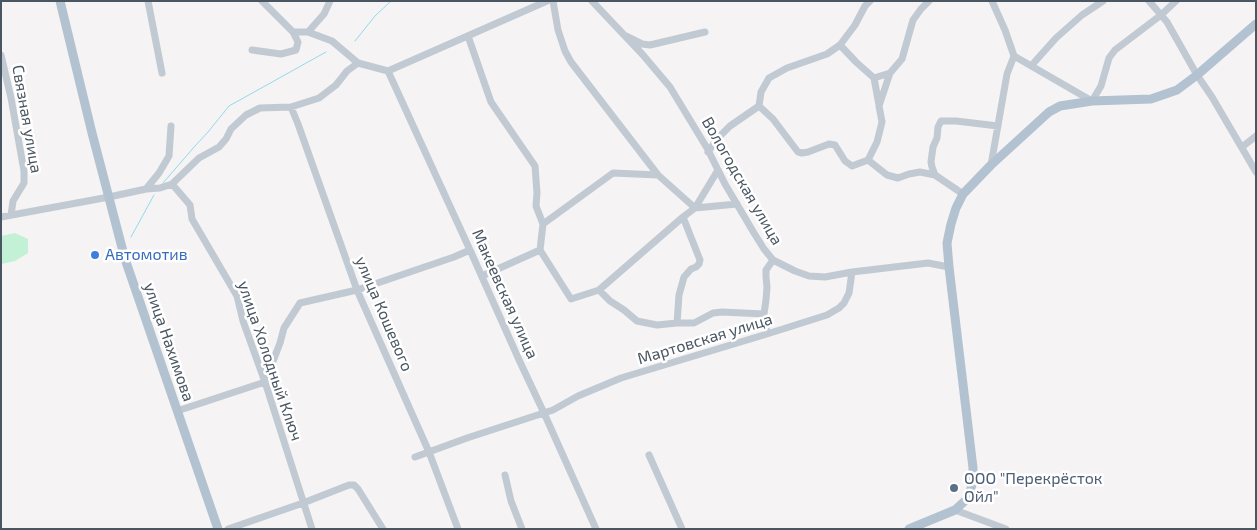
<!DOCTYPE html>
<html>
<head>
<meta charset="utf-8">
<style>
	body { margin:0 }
	#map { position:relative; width:1257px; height:530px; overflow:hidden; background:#f5f3f3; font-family:"Exo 2",sans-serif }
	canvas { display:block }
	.frame { position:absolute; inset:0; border:2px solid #4a5661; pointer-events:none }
</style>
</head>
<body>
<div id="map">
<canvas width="1257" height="530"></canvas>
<div class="frame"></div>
</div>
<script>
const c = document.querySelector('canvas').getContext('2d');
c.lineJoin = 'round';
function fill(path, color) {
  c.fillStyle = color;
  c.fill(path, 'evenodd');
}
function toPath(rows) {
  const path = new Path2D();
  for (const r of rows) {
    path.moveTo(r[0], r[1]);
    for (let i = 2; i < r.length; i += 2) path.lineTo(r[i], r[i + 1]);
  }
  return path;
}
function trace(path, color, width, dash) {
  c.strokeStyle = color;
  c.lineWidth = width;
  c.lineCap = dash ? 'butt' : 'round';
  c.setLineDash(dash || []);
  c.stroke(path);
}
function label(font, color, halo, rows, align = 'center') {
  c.font = font + ' "Exo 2",sans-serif';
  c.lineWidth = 5;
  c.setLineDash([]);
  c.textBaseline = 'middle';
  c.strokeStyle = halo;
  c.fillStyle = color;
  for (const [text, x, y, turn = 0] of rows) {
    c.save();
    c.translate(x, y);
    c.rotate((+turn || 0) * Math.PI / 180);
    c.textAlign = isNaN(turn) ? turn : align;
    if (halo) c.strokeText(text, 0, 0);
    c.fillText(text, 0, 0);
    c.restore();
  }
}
fill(toPath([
	[15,233,28,239,28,253,15,261,1,264,1,236]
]), '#c3f1d5');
trace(toPath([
	[355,41,375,16,391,1],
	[163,183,195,146,208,132,229,106,326,52],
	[131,237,154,195]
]), '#90daee', 1);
trace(toPath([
	[148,1,162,73],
	[262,1,293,32,308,32,332,41,358,63],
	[553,1,558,30,565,51,571,62,658,175,695,208,718,170],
	[592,1,643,55,670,87,707,148,725,184,754,233,764,249,773,260,795,271,809,276,825,277,852,272,928,263,949,267],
	[929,1,921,9,913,20,902,59,890,73,879,106,882,122,877,142,868,160,887,175,898,178,909,174,920,172,935,175,963,194],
	[1149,1,1167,22,1197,75,1212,97,1256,172],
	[308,32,324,14,330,1],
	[468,36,491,102,535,166,537,193,536,206,543,224],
	[626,36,642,44,650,45,705,32],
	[840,45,856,62,874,78,890,73],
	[252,50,281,54,296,50,298,42,293,32],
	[1,55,11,98,24,171,24,183,13,201,11,215],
	[1014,56,1092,101,1101,86,1109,58,1115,50,1161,15,1176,1],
	[1031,66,1056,38,1082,15,1103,1],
	[388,71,470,250,520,362,544,413,596,529],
	[388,71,547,1],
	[874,78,879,105],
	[759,106,773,119,798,152,802,153,808,152,829,144,835,145,845,161,852,166,868,160],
	[291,107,298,124,357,290,429,452,458,529],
	[1242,147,1256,136],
	[708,152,717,139,730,126,759,106,761,92,769,78,787,68,827,54,840,45,855,25,865,6,870,1],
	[991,165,1007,74,1014,56,1005,30,992,1],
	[658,175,613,173,543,224,540,250,571,299,599,290,683,217,695,208,737,204],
	[935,175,932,167,931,162,933,147,937,138,938,127,941,121,956,121,998,126],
	[172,184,190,205,192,219,237,296,243,321,265,382,312,529],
	[146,189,159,173,169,156,171,126],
	[1,217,109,197,146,189,160,188,172,184,199,158,219,147,226,139,231,129,246,115,260,108,291,107,319,98,336,85,347,71,358,63,388,71],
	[482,276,540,250],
	[599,290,610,301,624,310,637,321,657,325,677,323,694,323,713,313,722,312,764,314],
	[677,323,679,295,684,277,691,269,696,267,699,264,700,260,683,217],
	[767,334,764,314,766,300,767,287,766,277,766,270,773,260],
	[177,411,265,382,280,343,284,328,300,303,357,290,454,257,470,250],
	[649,455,682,529],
	[415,457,467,438,553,410,578,396,621,378,767,334,827,315,839,308,844,303,849,293,852,272],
	[505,475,511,501,522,529],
	[955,510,1006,529],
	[228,529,303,503,349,485,354,485,358,489,383,529]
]), '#c1cad2', 7);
trace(toPath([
	[60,1,92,133,125,259,218,529],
	[909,529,955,510,967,499,970,493,972,484,973,468,949,267,947,243,951,224,956,208,963,194,991,165,1049,112,1060,106,1092,101,1151,99,1177,90,1197,75,1256,24]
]), '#b3c2d1', 9);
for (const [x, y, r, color] of [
	[95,255,5,"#3f7fe0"],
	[954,488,5,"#5c6f8a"]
]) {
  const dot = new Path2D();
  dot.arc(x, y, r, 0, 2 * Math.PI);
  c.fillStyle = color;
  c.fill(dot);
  trace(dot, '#fff', 2);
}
label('16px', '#4a5661', '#fff', [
	["Связная улица",27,119,80],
	["Вологодская улица",742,181,60],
	["Макеевская улица",505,294,66],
	["улица Кошевого",384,314,67],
	["Мартовская улица",705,339,-17],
	["улица Нахимова",169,342,71],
	["улица Холодный Ключ",270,361,71]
]);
label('16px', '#366cbe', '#fff', [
	["Автомотив",105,255]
], 'left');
label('16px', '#4e5e75', '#fff', [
	["ООО \"Перекрёсток",964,479],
	["Ойл\"",964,497]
], 'left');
</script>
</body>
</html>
